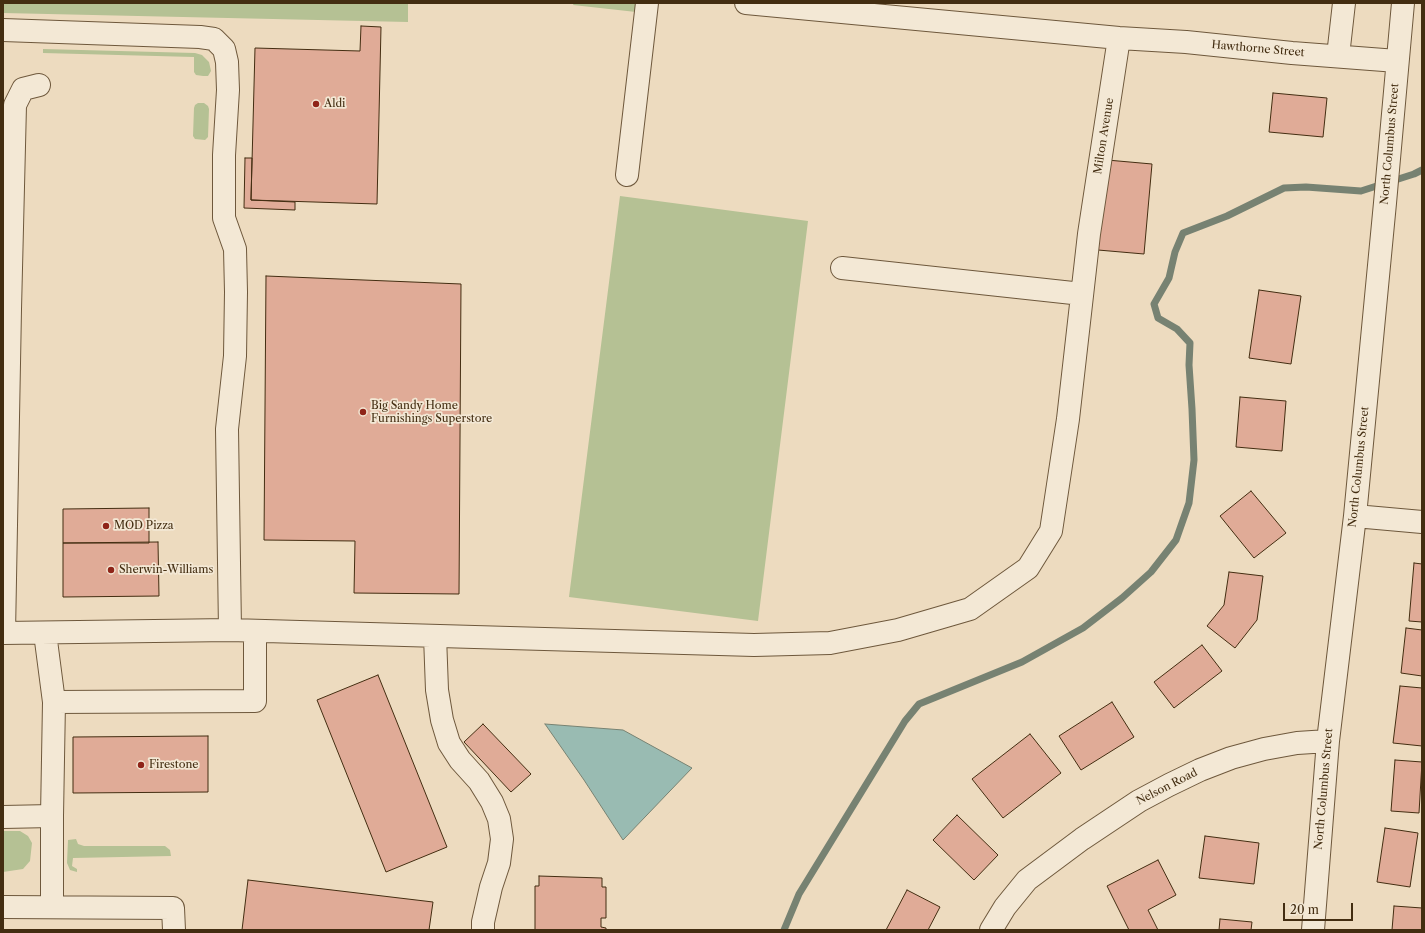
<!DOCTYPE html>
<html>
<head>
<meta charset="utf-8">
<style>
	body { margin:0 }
	#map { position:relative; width:1425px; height:933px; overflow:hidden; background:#eddbbf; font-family:"Libre Caslon Text",serif }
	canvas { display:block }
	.frame { position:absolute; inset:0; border:4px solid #432d11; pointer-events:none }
	.scale { position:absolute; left:1283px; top:903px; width:70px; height:18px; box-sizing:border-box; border:2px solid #432d11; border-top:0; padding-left:5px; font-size:12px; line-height:14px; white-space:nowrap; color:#432d11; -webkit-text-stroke:3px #f3e8d5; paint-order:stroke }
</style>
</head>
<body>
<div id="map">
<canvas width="1425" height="933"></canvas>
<div class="frame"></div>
<div class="scale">20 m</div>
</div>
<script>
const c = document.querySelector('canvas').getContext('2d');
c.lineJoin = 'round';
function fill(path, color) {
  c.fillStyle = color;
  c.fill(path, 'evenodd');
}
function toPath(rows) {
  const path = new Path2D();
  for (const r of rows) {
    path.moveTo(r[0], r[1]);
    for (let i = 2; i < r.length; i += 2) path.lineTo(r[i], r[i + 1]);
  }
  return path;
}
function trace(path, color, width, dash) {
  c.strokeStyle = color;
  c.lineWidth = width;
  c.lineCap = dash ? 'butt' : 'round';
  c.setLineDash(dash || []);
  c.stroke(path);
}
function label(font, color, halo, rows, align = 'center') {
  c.font = font + ' "Libre Caslon Text",serif';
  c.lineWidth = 3.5;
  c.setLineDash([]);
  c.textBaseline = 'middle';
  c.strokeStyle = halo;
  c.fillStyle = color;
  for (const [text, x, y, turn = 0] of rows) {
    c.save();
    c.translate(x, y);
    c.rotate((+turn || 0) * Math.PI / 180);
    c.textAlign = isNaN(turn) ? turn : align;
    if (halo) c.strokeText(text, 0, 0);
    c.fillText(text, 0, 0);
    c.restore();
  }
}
fill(toPath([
	[3,3,408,3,408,22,3,13],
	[574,3,637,3,636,12,573,5],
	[43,49,195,53,202,55,209,62,211,71,208,76,203,76,196,75,194,72,194,57,43,53],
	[198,103,204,103,208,106,209,109,208,137,205,140,195,139,193,136,194,108,195,105],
	[620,196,808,221,758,621,569,597],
	[3,831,20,831,28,836,32,843,30,861,23,869,3,872],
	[76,839,78,844,84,846,165,846,170,850,171,856,73,858,72,866,77,869,77,872,70,870,67,863,68,840]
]), '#b5c194');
const water = toPath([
	[545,724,623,730,692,768,623,840,584,780,545,724]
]);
fill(water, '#99bbb2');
trace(water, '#778272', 1);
trace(toPath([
	[784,930,799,894,905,721,919,704,1022,662,1083,628,1122,598,1151,572,1176,540,1189,503,1194,460,1192,409,1189,365,1190,343,1177,329,1158,318,1154,304,1169,278,1175,252,1183,233,1227,216,1284,188,1306,187,1361,191,1414,174,1422,170]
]), '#778272', 7);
const building = toPath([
	[361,26,381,27,377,204,251,200,255,48,360,51,361,26],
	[1273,93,1327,98,1323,137,1269,132,1273,93],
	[245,158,252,158,251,200,295,202,295,210,244,208,245,158],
	[1107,160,1152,164,1144,254,1098,250,1107,160],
	[266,276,461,284,459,594,354,593,355,541,264,540,266,276],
	[1259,290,1301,296,1291,364,1249,358,1259,290],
	[1240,397,1286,401,1282,451,1236,447,1240,397],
	[1251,491,1286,533,1254,558,1220,516,1251,491],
	[149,508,149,543,63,543,63,509,149,508],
	[158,542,159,596,63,597,63,543,158,542],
	[1414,563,1422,564,1422,622,1409,621,1414,563],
	[1229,572,1263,576,1257,620,1235,648,1207,626,1224,605,1229,572],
	[1406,628,1422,630,1422,676,1401,673,1406,628],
	[1202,645,1222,671,1174,708,1154,682,1202,645],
	[378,675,447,847,386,872,317,700,378,675],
	[1400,686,1422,688,1422,746,1393,743,1400,686],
	[1112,702,1134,737,1081,770,1059,736,1112,702],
	[483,724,531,774,511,792,464,742,483,724],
	[1030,734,1061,773,1003,818,972,779,1030,734],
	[208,736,208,792,73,793,73,737,208,736],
	[1395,760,1422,762,1419,813,1391,811,1395,760],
	[957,815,998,855,974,880,933,840,957,815],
	[1385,828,1418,833,1410,887,1377,882,1385,828],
	[1205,836,1259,843,1254,884,1199,878,1205,836],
	[1158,860,1176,895,1148,910,1158,930,1129,930,1107,886,1158,860],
	[539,876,602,878,602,887,606,887,606,918,601,918,601,927,606,928,606,930,535,930,535,886,539,886,539,876],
	[248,880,433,902,429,930,242,930,248,880],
	[907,890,940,907,928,930,886,930,907,890],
	[1394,906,1422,908,1422,930,1392,930,1394,906],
	[1220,919,1252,922,1251,930,1219,930,1220,919]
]);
fill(building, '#e0ab97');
trace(building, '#432d11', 1);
const minor = toPath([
	[746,3,1119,38,1186,42,1292,53,1397,61],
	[3,30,200,37,214,39,224,49,227,62,228,90,224,155,224,218,235,249,236,292,235,356,227,429,230,630,3,633],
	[1338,56,1344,3],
	[627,175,647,3],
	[842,268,1082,294],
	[3,309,10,309,4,633],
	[10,309,15,105,23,89,39,85],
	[1355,516,1422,522],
	[230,630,754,645,830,643,898,630,970,609,1028,568,1051,531,1068,419,1089,234,1119,38],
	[45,633,54,702,52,816,52,907],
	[435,636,437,690,442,720,449,743,460,760,479,781,492,802,499,819,502,839,499,863,491,887,483,922,483,930],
	[54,702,255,701,255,631],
	[3,817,52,816],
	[3,907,173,908,174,930],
	[991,930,1005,907,1027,880,1082,839,1139,801,1169,785,1200,770,1231,758,1264,749,1297,743,1328,741],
	[1313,930,1328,741,1355,516,1385,203,1403,3]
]);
trace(minor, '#6e583c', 24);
trace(minor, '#f3e8d5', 22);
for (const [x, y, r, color] of [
	[316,104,4,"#8f2418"],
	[363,412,4,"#8f2418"],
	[106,526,4,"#8f2418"],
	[111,570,4,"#8f2418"],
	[141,765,4,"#8f2418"]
]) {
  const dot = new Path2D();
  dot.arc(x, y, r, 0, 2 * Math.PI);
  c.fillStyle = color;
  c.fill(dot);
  trace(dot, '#f3e8d5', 1.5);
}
label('11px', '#432d11', '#f3e8d5', [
	["Hawthorne Street",1258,49,5],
	["Milton Avenue",1104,136,-81],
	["North Columbus Street",1390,144,-85],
	["North Columbus Street",1359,467,-84],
	["Nelson Road",1167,787,-27],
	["North Columbus Street",1324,789,-85]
]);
label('11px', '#432d11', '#f3e8d5', [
	["Aldi",324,104],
	["Big Sandy Home",371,406],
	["Furnishings Superstore",371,419],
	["MOD Pizza",114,526],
	["Sherwin-Williams",119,570],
	["Firestone",149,765]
], 'left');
</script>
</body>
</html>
